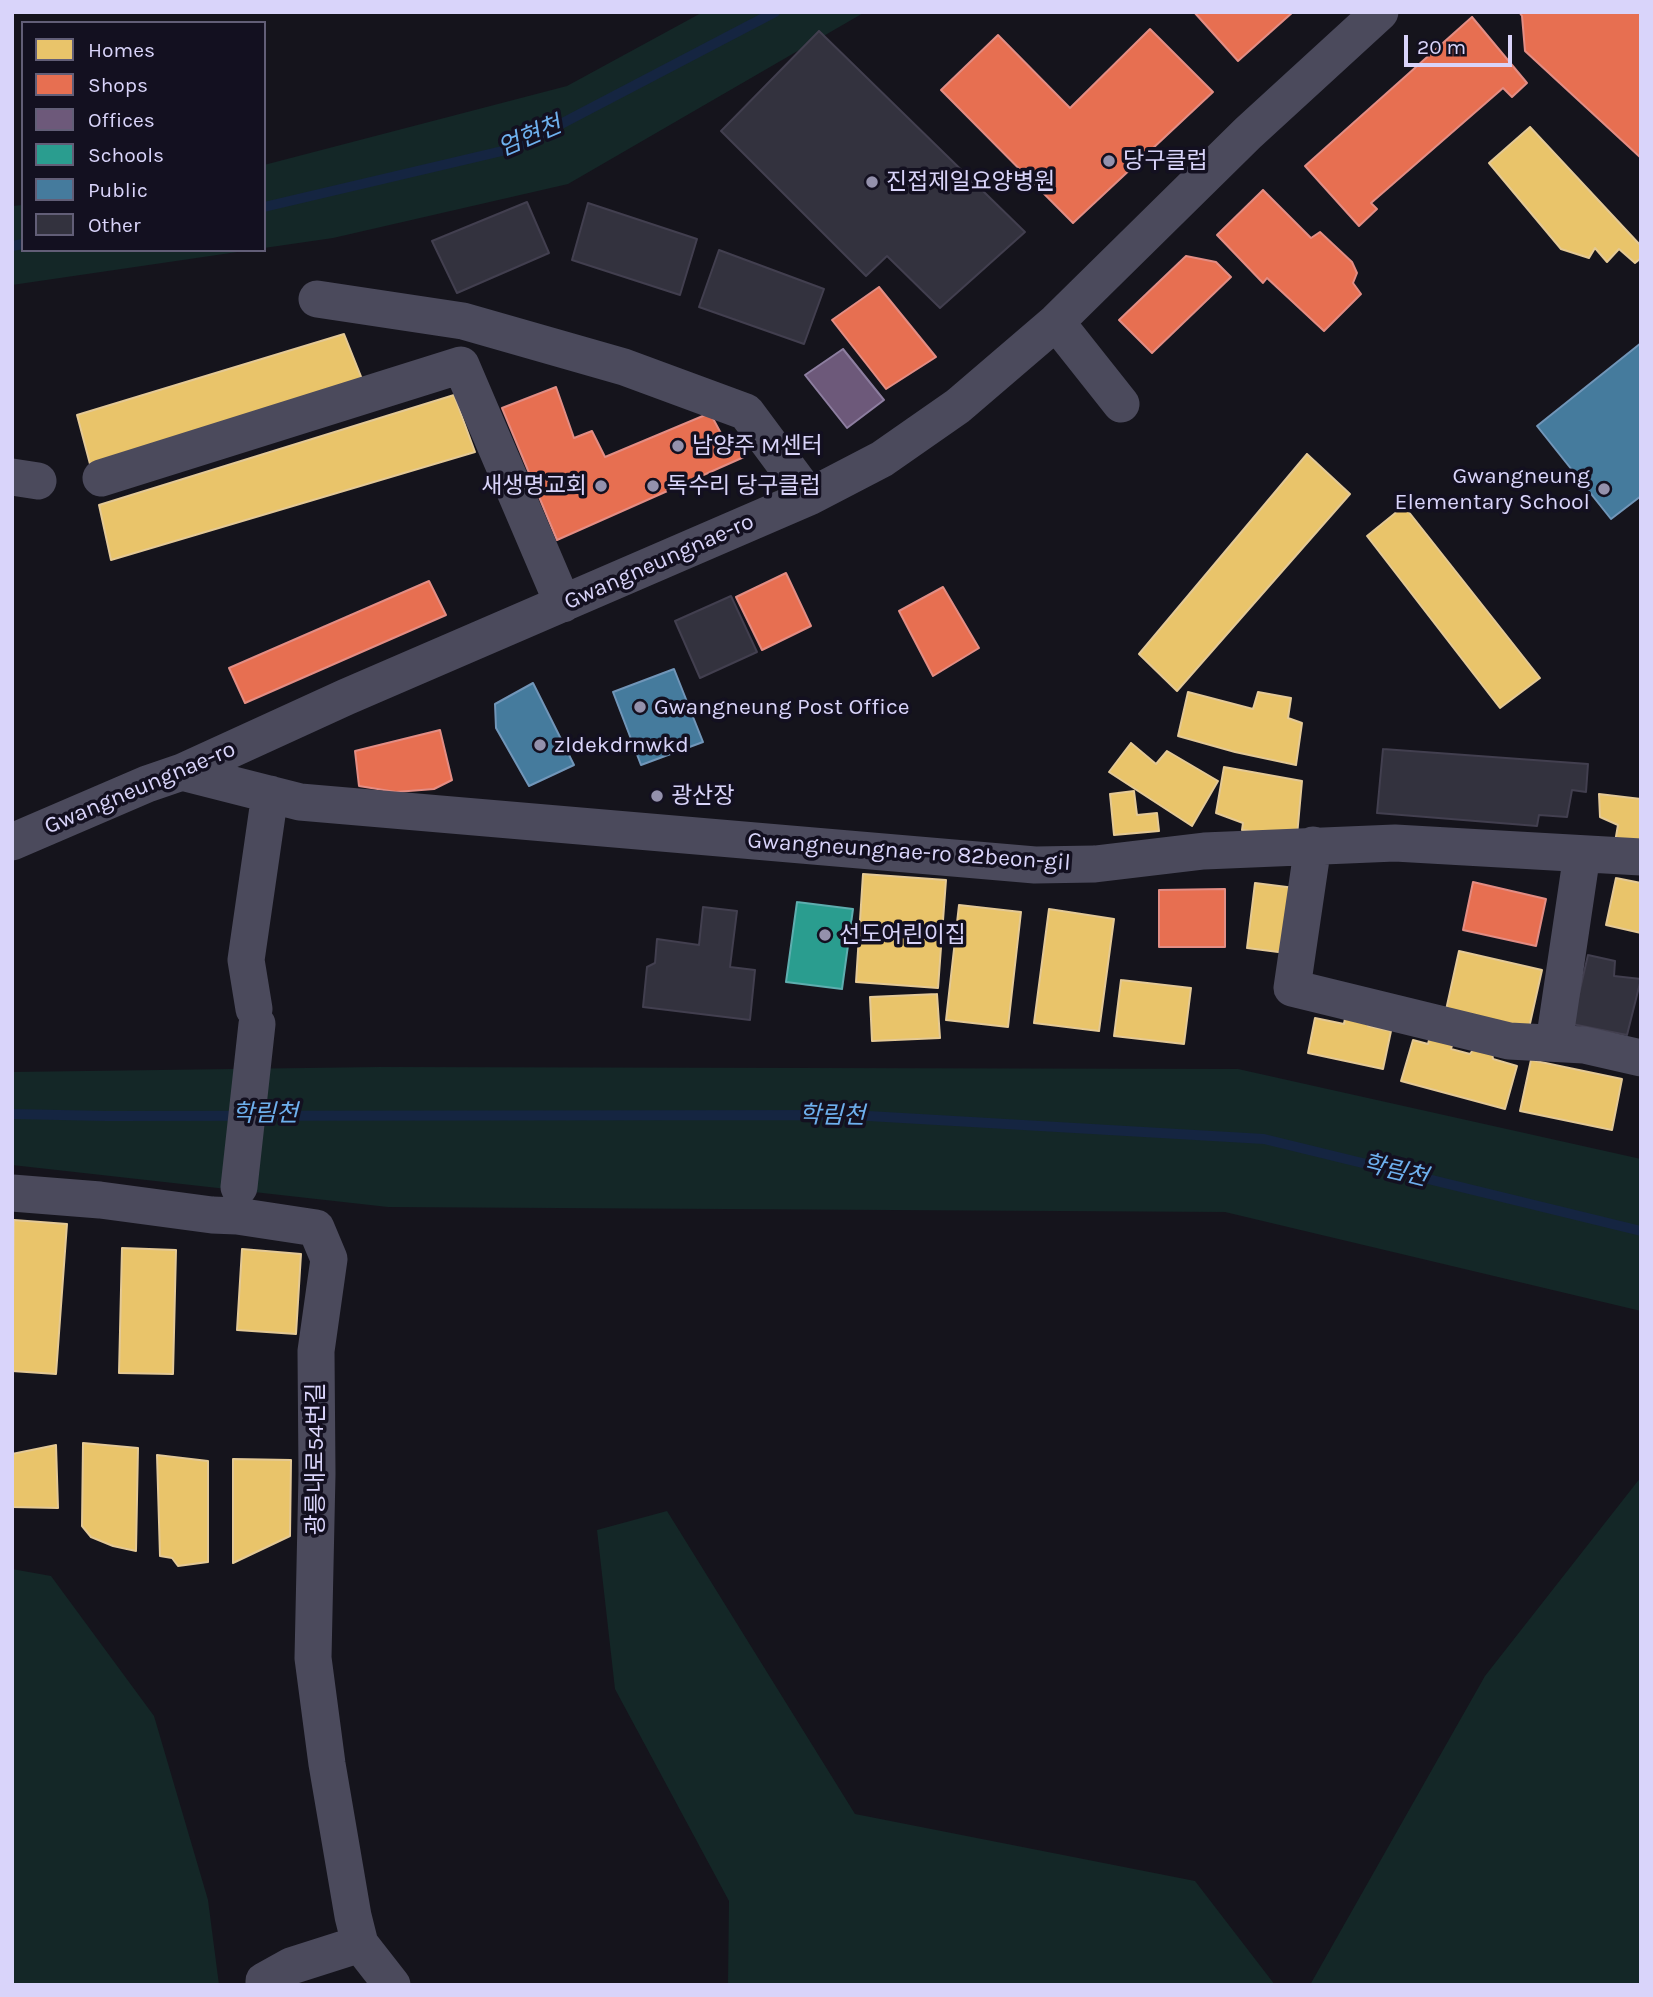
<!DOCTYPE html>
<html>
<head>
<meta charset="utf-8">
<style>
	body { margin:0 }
	#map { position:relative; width:1653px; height:1997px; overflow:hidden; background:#15141c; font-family:Karla,sans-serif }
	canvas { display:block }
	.frame { position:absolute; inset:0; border:14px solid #d9d4fa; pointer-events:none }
	.legend { position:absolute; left:21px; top:21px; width:245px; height:231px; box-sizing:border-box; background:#131020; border:2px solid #625e77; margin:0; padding:9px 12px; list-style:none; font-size:21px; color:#d9d4fa }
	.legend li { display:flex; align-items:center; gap:14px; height:35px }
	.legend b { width:35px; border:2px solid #625e77 }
	.scale { position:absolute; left:1404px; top:35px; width:108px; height:32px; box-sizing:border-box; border:4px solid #d9d4fa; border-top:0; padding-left:9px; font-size:21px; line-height:24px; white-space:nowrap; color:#d9d4fa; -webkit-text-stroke:5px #131020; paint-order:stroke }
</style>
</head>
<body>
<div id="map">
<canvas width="1653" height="1997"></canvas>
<div class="frame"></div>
<ul class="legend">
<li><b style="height:19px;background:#e9c46a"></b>Homes</li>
<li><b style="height:19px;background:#e76f51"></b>Shops</li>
<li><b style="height:19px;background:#6d597a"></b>Offices</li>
<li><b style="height:19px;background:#2a9d8f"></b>Schools</li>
<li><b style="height:19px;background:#457b9d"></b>Public</li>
<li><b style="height:19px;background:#33323e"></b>Other</li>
</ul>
<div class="scale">20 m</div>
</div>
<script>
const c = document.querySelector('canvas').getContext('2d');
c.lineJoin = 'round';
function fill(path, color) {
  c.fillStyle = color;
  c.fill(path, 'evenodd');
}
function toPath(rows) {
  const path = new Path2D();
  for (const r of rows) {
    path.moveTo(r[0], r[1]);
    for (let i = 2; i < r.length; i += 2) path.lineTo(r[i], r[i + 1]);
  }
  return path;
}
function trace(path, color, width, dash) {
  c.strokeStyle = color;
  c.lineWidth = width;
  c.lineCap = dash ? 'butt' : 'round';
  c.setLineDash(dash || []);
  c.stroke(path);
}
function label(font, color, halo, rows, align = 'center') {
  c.font = font + ' Karla,"Noto Sans KR",sans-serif';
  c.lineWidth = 7;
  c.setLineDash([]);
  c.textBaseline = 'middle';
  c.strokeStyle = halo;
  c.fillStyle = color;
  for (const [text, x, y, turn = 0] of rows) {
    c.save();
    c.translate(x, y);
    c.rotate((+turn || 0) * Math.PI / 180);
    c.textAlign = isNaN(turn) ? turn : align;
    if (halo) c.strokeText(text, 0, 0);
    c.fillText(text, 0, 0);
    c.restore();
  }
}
fill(toPath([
	[703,12,865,12,568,184,333,238,264,248,264,165,567,86],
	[23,205,23,250,251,250,12,285,12,206],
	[379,1067,1238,1069,1641,1159,1641,1311,1225,1212,388,1207,12,1165,12,1072],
	[1641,1477,1641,1985,1310,1985,1485,1676],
	[667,1511,855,1814,1195,1881,1275,1985,728,1985,729,1901,615,1689,597,1530],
	[12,1569,51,1576,154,1716,208,1900,219,1985,12,1985]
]), '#142727');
const homes = toPath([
	[1530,127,1641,246,1641,258,1635,263,1619,249,1607,262,1595,248,1589,258,1561,249,1489,163,1530,127],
	[344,334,362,379,90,464,77,415,344,334],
	[454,395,475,452,111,560,99,505,454,395],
	[1307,454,1350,494,1177,691,1139,654,1307,454],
	[1404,506,1540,678,1500,708,1367,536,1404,506],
	[1188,692,1253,709,1258,692,1291,698,1288,718,1302,723,1296,765,1235,752,1178,736,1188,692],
	[1131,743,1156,764,1167,751,1218,781,1192,826,1109,772,1131,743],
	[1224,767,1302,781,1297,836,1242,830,1243,823,1216,813,1224,767],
	[1134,791,1137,815,1157,813,1159,831,1114,835,1110,794,1134,791],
	[1599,794,1641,799,1641,848,1614,848,1618,825,1600,817,1599,794],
	[863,874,946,880,938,988,856,982,863,874],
	[1616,878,1641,883,1641,933,1606,925,1616,878],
	[1255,883,1303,889,1294,954,1247,948,1255,883],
	[959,905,1021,912,1008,1027,946,1020,959,905],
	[1049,909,1114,919,1099,1031,1034,1023,1049,909],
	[1459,951,1542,970,1529,1028,1446,1010,1459,951],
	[1121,980,1191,988,1184,1044,1114,1036,1121,980],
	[937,994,940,1038,872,1041,870,997,937,994],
	[1346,1013,1370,1019,1368,1026,1391,1031,1383,1069,1308,1053,1315,1018,1344,1024,1346,1013],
	[1430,1036,1453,1042,1451,1049,1470,1054,1475,1047,1492,1051,1493,1059,1517,1066,1505,1109,1401,1081,1413,1040,1428,1044,1430,1036],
	[1531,1060,1622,1079,1612,1130,1520,1111,1531,1060],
	[14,1220,67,1224,56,1374,12,1371,14,1220],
	[122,1248,176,1250,173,1374,119,1373,122,1248],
	[242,1249,301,1254,296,1334,237,1330,242,1249],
	[83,1443,138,1448,136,1551,113,1546,91,1537,82,1526,83,1443],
	[56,1445,58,1508,12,1507,12,1454,56,1445],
	[157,1455,208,1461,208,1562,178,1566,172,1558,160,1556,157,1455],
	[233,1459,291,1460,290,1536,233,1563,233,1459]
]);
fill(homes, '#e9c46a');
trace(homes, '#e4c995', 2);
const shops = toPath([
	[1194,12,1293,12,1238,61,1194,12],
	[1519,12,1641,12,1641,158,1525,51,1522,16,1519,12],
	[1472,17,1527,83,1512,97,1503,88,1371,203,1377,209,1359,226,1305,166,1472,17],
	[1150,29,1213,92,1073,223,941,90,998,35,1070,108,1150,29],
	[1263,190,1311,238,1320,232,1352,262,1357,273,1353,283,1361,294,1324,331,1267,278,1263,283,1217,235,1263,190],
	[1186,256,1216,262,1231,277,1152,353,1119,320,1186,256],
	[879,287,936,357,886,389,832,320,879,287],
	[556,387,574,438,592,431,605,457,710,413,723,437,731,433,744,457,557,540,502,408,556,387],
	[786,573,811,626,762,650,736,597,786,573],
	[429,581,446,615,245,703,229,668,429,581],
	[943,587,979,648,933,676,899,611,943,587],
	[440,730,452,780,434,789,396,792,359,786,355,751,440,730],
	[1473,882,1546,899,1536,946,1463,930,1473,882],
	[1225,889,1225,947,1159,947,1159,890,1225,889]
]);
fill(shops, '#e76f51');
trace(shops, '#e38d84', 2);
const offices = toPath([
	[843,349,884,400,847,428,805,375,843,349]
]);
fill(offices, '#6d597a');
trace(offices, '#8d7ea0', 2);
const schools = toPath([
	[797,902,853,909,842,989,786,982,797,902]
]);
fill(schools, '#2a9d8f');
trace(schools, '#5eaeaf', 2);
const public = toPath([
	[1641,343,1641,496,1611,519,1537,426,1641,343],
	[674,669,703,742,641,765,613,692,674,669],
	[533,683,574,765,529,786,496,728,495,704,533,683]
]);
fill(public, '#457b9d');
trace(public, '#7196b9', 2);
trace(toPath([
	[264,207,515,148,775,12],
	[12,246,23,244],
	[12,1114,107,1116,851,1115,1264,1139,1641,1231]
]), '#152541', 10);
const building = toPath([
	[819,31,1025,232,940,308,887,256,866,276,721,131,819,31],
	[527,202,549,253,457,293,432,241,527,202],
	[588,203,697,239,680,295,572,260,588,203],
	[719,250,824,289,804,344,699,307,719,250],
	[731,596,757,652,700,678,675,621,731,596],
	[1383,749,1588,764,1586,792,1572,790,1567,817,1539,815,1537,826,1377,813,1383,749],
	[703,907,737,911,730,967,755,970,750,1020,643,1007,647,967,655,963,657,939,699,945,703,907],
	[1588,955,1615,961,1614,976,1641,979,1627,1035,1572,1024,1588,955]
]);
fill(building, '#33323e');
trace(building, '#423f4f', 2);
trace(toPath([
	[317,299,463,321,624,367,746,412,809,497],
	[1056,322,1121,404],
	[12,477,38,481],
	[101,478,461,365,563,604],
	[182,772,300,802,1035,865,1095,864,1204,851,1395,843,1641,857],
	[12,842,147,784,182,772,346,697,809,497,882,459,958,406,1056,322,1248,133,1380,12],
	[1313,845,1292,988,1509,1041,1584,1045,1641,1058],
	[254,1009,246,960,270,794],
	[1554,1043,1582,854],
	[239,1187,257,1024],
	[12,1193,100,1200,212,1215,237,1216,316,1228,329,1259,316,1351,317,1474,313,1658,327,1764,353,1916,360,1944,392,1985],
	[264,1985,264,1981,291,1966,360,1944]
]), '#4b4a5c', 37);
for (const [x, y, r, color] of [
	[1109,161,7,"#9491ac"],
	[872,182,7,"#9491ac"],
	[678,446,7,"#9491ac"],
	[601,486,7,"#9491ac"],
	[653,486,7,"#9491ac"],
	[1604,489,7,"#9491ac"],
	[640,707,7,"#9491ac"],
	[540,745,7,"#9491ac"],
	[657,796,7,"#9491ac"],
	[825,935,7,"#9491ac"]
]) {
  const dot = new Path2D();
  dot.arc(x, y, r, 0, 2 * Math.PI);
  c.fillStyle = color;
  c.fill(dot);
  trace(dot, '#131020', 2.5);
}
label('23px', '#d9d4fa', '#131020', [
	["당구클럽",1123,161],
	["진접제일요양병원",886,182],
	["남양주 M센터",692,446],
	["Gwangneung",1590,476,"right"],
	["Elementary School",1590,502,"right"],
	["새생명교회",587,486,"right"],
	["독수리 당구클럽",667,486],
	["Gwangneung Post Office",654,707],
	["zldekdrnwkd",554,745],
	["광산장",671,796],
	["선도어린이집",839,935]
], 'left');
label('23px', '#d9d4fa', '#131020', [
	["Gwangneungnae-ro",659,562,-24],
	["Gwangneungnae-ro",140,788,-23],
	["Gwangneungnae-ro 82beon-gil",909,852,4],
	["광릉내로54번길",316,1459,-90]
]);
label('italic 24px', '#6eb0ee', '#131020', [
	["엄현천",530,137,-23],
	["학림천",265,1114],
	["학림천",832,1116,1],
	["학림천",1395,1171,14]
]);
</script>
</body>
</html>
